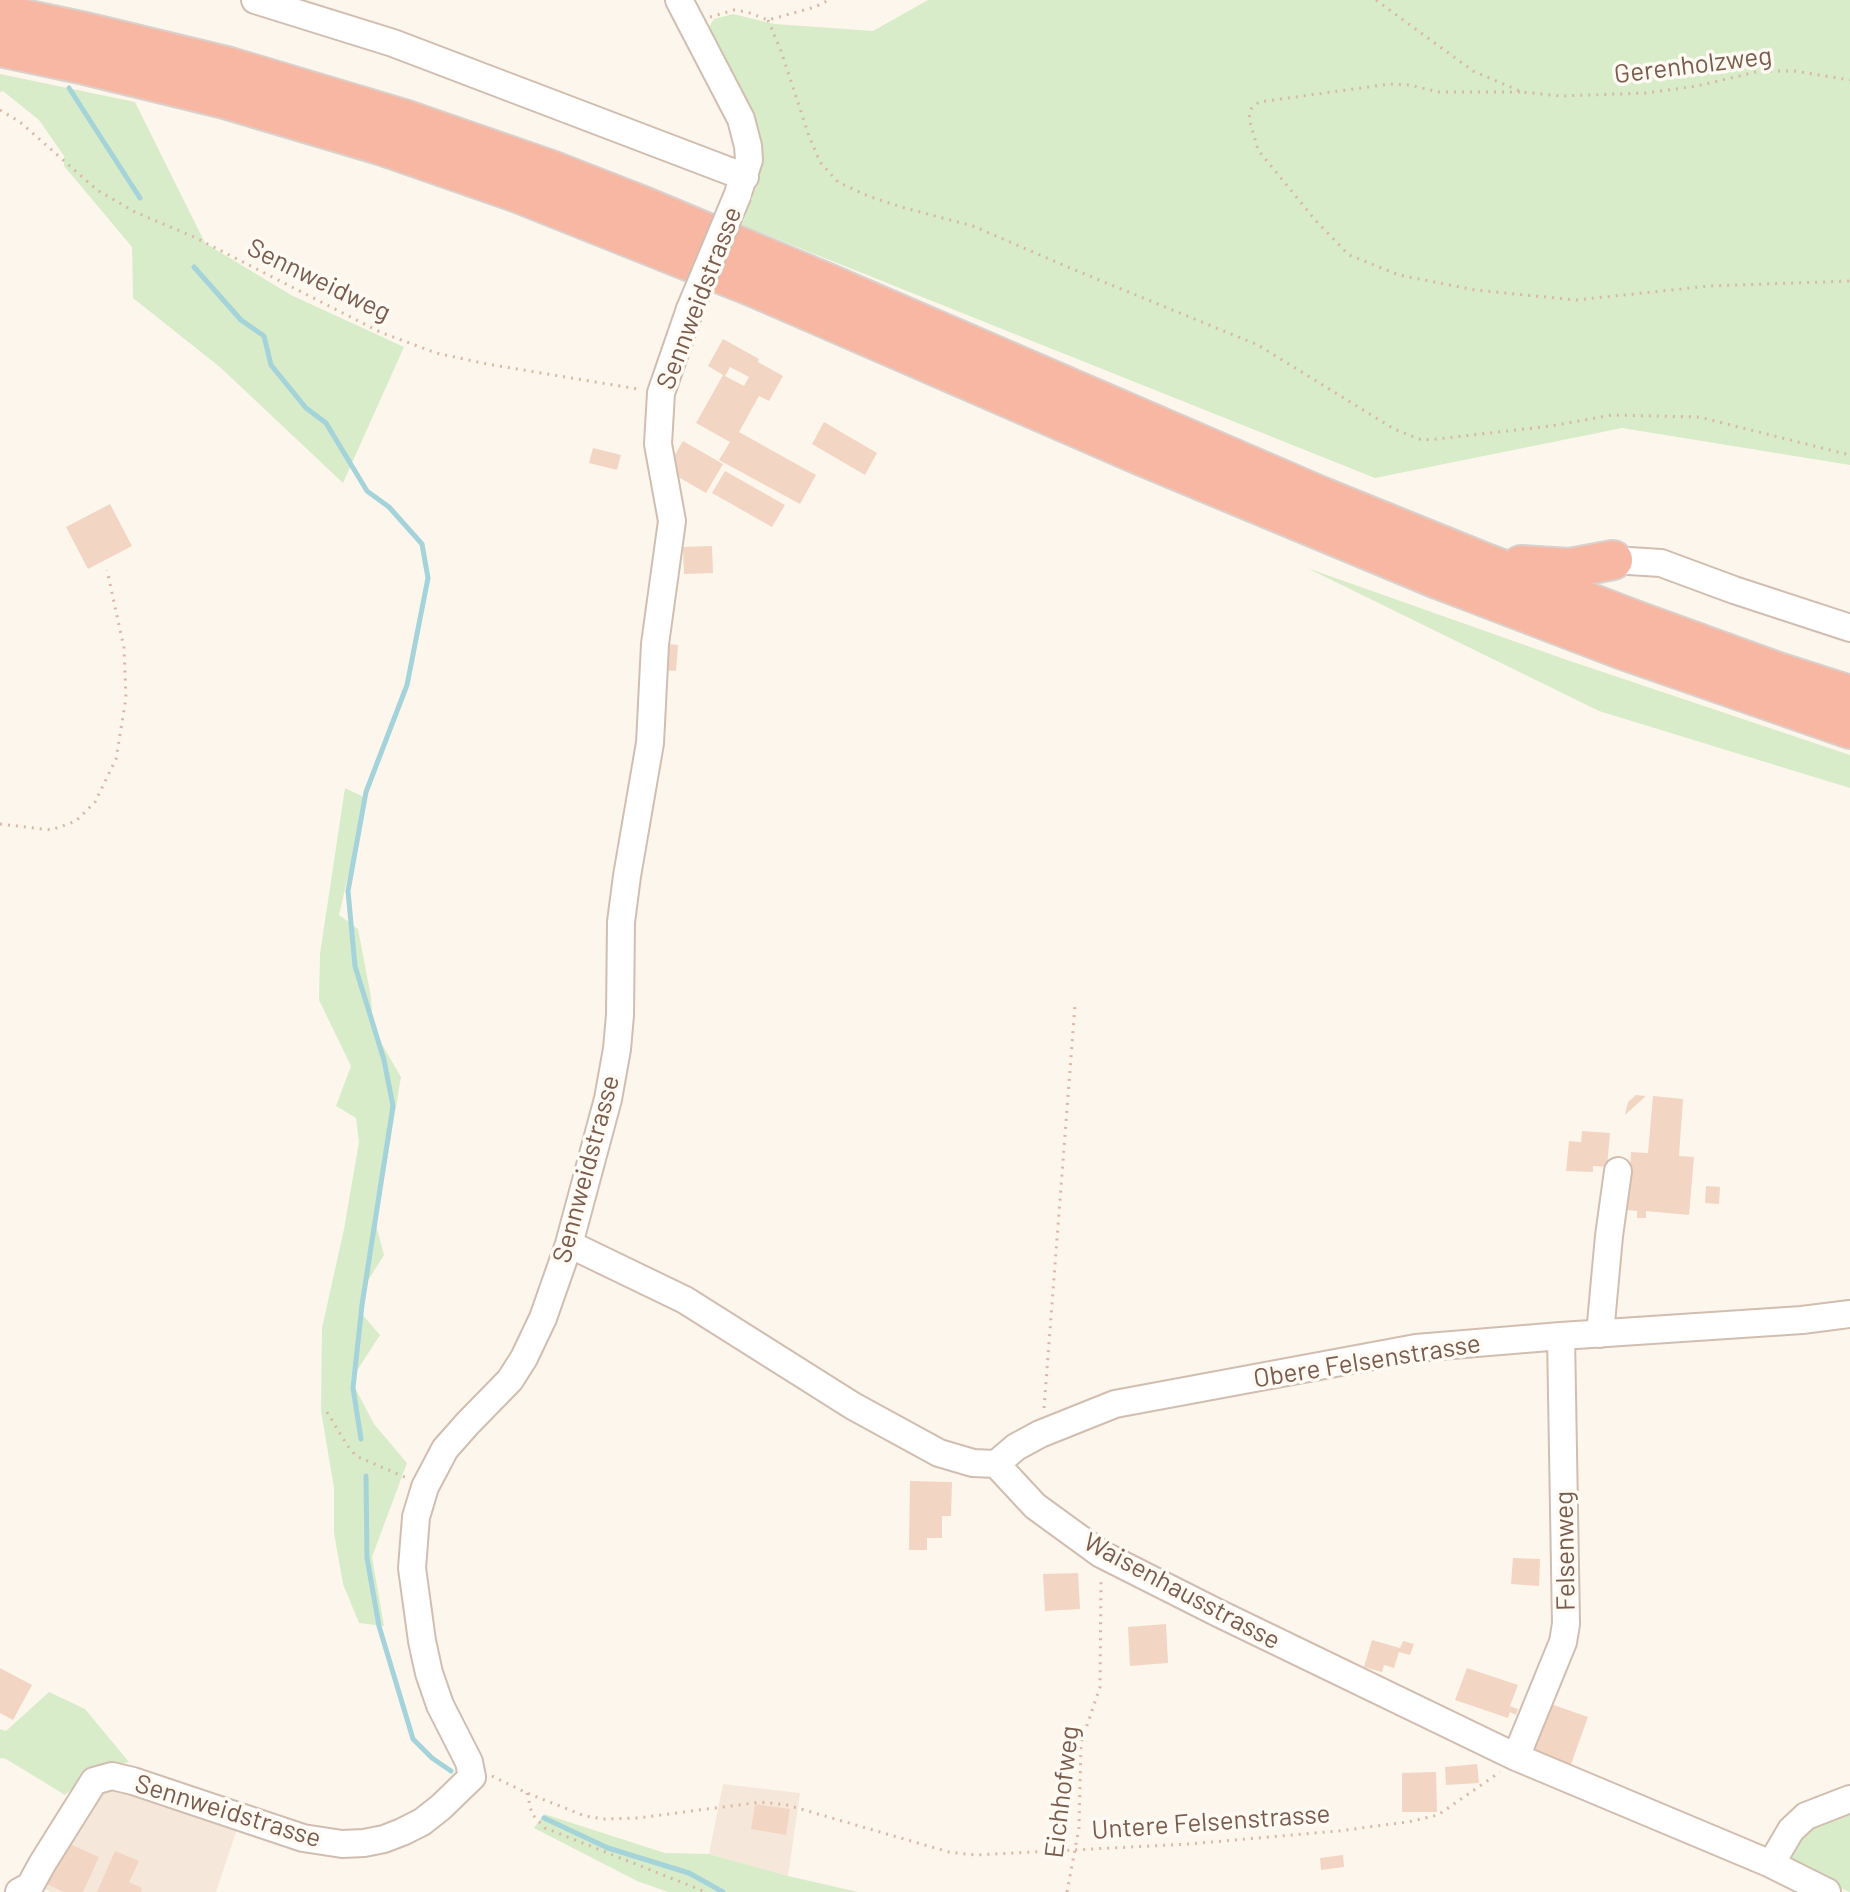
<!DOCTYPE html>
<html>
<head>
<meta charset="utf-8">
<style>
	body { margin:0 }
	canvas { display:block; background:#fdf6ec }
</style>
</head>
<body>
<canvas width="1850" height="1892"></canvas>
<script>
const c = document.querySelector('canvas').getContext('2d');
c.lineJoin = 'round';
function fill(path, color) {
  c.fillStyle = color;
  c.fill(path, 'evenodd');
}
function toPath(rows) {
  const path = new Path2D();
  for (const r of rows) {
    path.moveTo(r[0], r[1]);
    for (let i = 2; i < r.length; i += 2) path.lineTo(r[i], r[i + 1]);
  }
  return path;
}
function trace(path, color, width, dash) {
  c.strokeStyle = color;
  c.lineWidth = width;
  c.lineCap = dash ? 'butt' : 'round';
  c.setLineDash(dash || []);
  c.stroke(path);
}
function label(font, color, halo, rows, align = 'center') {
  c.font = font + ' Barlow,sans-serif';
  c.lineWidth = 7;
  c.setLineDash([]);
  c.textBaseline = 'middle';
  c.strokeStyle = halo;
  c.fillStyle = color;
  for (const [text, x, y, turn = 0] of rows) {
    c.save();
    c.translate(x, y);
    c.rotate((+turn || 0) * Math.PI / 180);
    c.textAlign = isNaN(turn) ? turn : align;
    if (halo) c.strokeText(text, 0, 0);
    c.fillText(text, 0, 0);
    c.restore();
  }
}
fill(toPath([
	[723,1784,800,1793,788,1876,709,1854],
	[96,1785,239,1823,216,1892,51,1892,37,1885]
]), '#f5e8da');
fill(toPath([
	[928,0,1850,0,1850,465,1622,428,1375,478,742,225,757,184,758,156,706,32,714,19,733,14,775,24,873,31],
	[0,74,135,102,205,243,291,295,404,347,343,483,221,368,133,298,132,247,64,166,64,156,39,120,3,91,0,92],
	[1307,568,1570,661,1850,755,1850,788,1599,711],
	[345,788,366,798,339,915,358,929,371,997,373,1029,401,1077,376,1225,384,1255,367,1282,361,1313,380,1335,351,1380,374,1424,407,1463,372,1557,384,1626,359,1623,343,1584,334,1533,334,1488,321,1411,322,1328,344,1229,359,1142,356,1118,336,1106,351,1066,319,1000,320,954],
	[49,1692,85,1709,129,1762,92,1771,65,1795,6,1759,0,1758,0,1729,6,1731],
	[1850,1812,1850,1892,1788,1866,1785,1849,1803,1823],
	[544,1814,665,1853,709,1854,788,1876,858,1892,668,1892,637,1881,534,1828]
]), '#d8ecc9');
trace(toPath([
	[69,88,140,198],
	[194,267,241,320,264,336,271,365,306,408,326,423,367,491,389,507,422,544,428,578,407,685,366,792,348,891,355,966,384,1060,393,1106,362,1305,353,1388,361,1439],
	[366,1476,367,1558,379,1626,413,1739,432,1758,451,1771],
	[544,1818,608,1848,689,1873,723,1892]
]), '#a5d3da', 5);
fill(toPath([
	[723,339,759,359,758,362,783,376,769,401,759,396,739,432,816,475,800,504,719,460,730,442,696,423,723,375,708,366],
	[730,367,749,377,744,386,725,376],
	[824,422,877,453,865,475,812,444],
	[683,441,723,464,706,493,666,470],
	[593,448,621,455,617,470,589,463],
	[725,471,785,505,772,527,712,493],
	[110,504,132,546,88,569,66,527],
	[712,546,713,573,684,574,683,547],
	[659,643,678,645,676,671,656,669],
	[1636,1095,1646,1096,1625,1115,1628,1102],
	[1653,1096,1683,1099,1679,1156,1694,1157,1689,1215,1646,1211,1646,1218,1637,1218,1637,1211,1627,1210,1631,1152,1648,1153],
	[1582,1131,1610,1133,1607,1167,1593,1166,1593,1172,1566,1171,1569,1141,1581,1142],
	[1706,1186,1720,1187,1719,1204,1705,1203],
	[910,1481,952,1482,951,1516,942,1516,942,1538,927,1538,927,1550,909,1550],
	[1513,1558,1540,1559,1539,1586,1511,1584],
	[1078,1573,1080,1609,1045,1611,1043,1574],
	[1166,1624,1168,1663,1130,1666,1128,1627],
	[1372,1640,1400,1648,1403,1641,1414,1644,1410,1655,1399,1652,1394,1668,1384,1665,1382,1672,1364,1667],
	[0,1668,32,1685,13,1720,0,1713],
	[1467,1668,1518,1685,1510,1706,1518,1709,1516,1715,1510,1712,1508,1718,1455,1700],
	[1548,1703,1588,1717,1570,1767,1530,1752],
	[1477,1764,1479,1783,1446,1785,1445,1767],
	[1436,1772,1437,1812,1402,1812,1402,1773],
	[755,1804,790,1809,786,1835,751,1829],
	[63,1841,99,1857,83,1892,64,1892,44,1883],
	[115,1851,139,1861,129,1882,142,1888,141,1892,97,1892],
	[1343,1855,1344,1867,1321,1870,1320,1858]
]), '#f3d5c3');
const minor = toPath([
	[255,0,393,43,745,177],
	[679,0,741,119,748,146,749,160,739,190],
	[1613,560,1661,563,1734,590,1850,628],
	[569,1244,685,1300,853,1406,939,1453,973,1463,996,1464,1035,1506,1101,1554,1218,1613,1516,1757,1771,1864,1827,1892],
	[1600,1334,1609,1236,1618,1171],
	[996,1464,1016,1447,1040,1434,1115,1404,1416,1348,1561,1336,1802,1320,1850,1314],
	[1516,1757,1563,1642,1566,1624,1561,1336],
	[1771,1864,1791,1830,1806,1816,1850,1799],
	[19,1892,30,1886,42,1864,94,1781,112,1776,133,1781,303,1838,342,1844,364,1843,384,1839,402,1832,422,1822,441,1807,472,1777,469,1762,440,1705,429,1673,422,1641,412,1568,416,1517,425,1487,445,1449,468,1423,510,1380,524,1358,543,1318,569,1244,608,1099,617,1049,620,1015,621,922,627,876,650,743,655,644,672,521,658,444,661,393,690,309]
]);
const highway = toPath([
	[0,14,81,31,230,67,404,119,551,170,638,204,827,283,1320,496,1483,562,1635,620,1778,672,1850,695],
	[0,47,85,65,225,99,380,145,518,193,756,288,1142,456,1440,580,1623,650,1850,729],
	[1521,565,1570,568,1613,560]
]);
trace(minor, '#d1beb0', 30);
trace(highway, '#dad1cd', 42);
trace(toPath([
	[1376,0,1473,71,1522,92,1561,96,1646,93,1697,86,1760,71,1794,71,1850,80],
	[710,17,734,10,747,12,768,20,815,7,829,0],
	[768,20,781,51,809,136,820,162,838,182,868,196,901,207,973,226,1070,268,1258,345,1394,429,1422,440,1437,439,1551,426,1612,415,1699,417,1850,455],
	[1520,92,1438,92,1410,85,1390,84,1259,102,1251,109,1249,118,1258,150,1316,221,1349,255,1399,275,1475,290,1576,300,1709,286,1850,281],
	[0,110,20,122,97,190,135,212,194,237,380,332,436,353,487,364,638,389],
	[0,824,51,830,76,821,95,802,116,759,126,698,124,648,107,570],
	[1044,1408,1075,1005],
	[327,1412,347,1445,356,1456,407,1478],
	[492,1776,527,1793,585,1816,603,1819,638,1818,761,1802,787,1805,949,1852,975,1855,1189,1844,1338,1831,1408,1822,1438,1815,1500,1772],
	[527,1793,532,1814,545,1828,706,1892],
	[1067,1892,1079,1828,1081,1743,1100,1687,1101,1580]
]), '#d9b8a5', 3, [2, 6]);
trace(minor, '#fff', 26);
trace(highway, '#f7b7a3', 38);
const minorBridge = toPath([
	[690,309,738,194]
]);
trace(minorBridge, '#d1beb0', 30, []);
trace(minorBridge, '#fff', 26);
label('26px', '#7a5c4d', '#fffaf3', [
	["Gerenholzweg",1693,65,-7],
	["Sennweidweg",319,280,26],
	["Sennweidstrasse",699,298,-69],
	["Sennweidstrasse",586,1169,-75],
	["Obere Felsenstrasse",1367,1361,-9],
	["Felsenweg",1565,1551,-91],
	["Waisenhausstrasse",1182,1591,28],
	["Eichhofweg",1062,1792,-83],
	["Sennweidstrasse",228,1811,17],
	["Untere Felsenstrasse",1211,1822,-4]
]);
</script>
</body>
</html>
